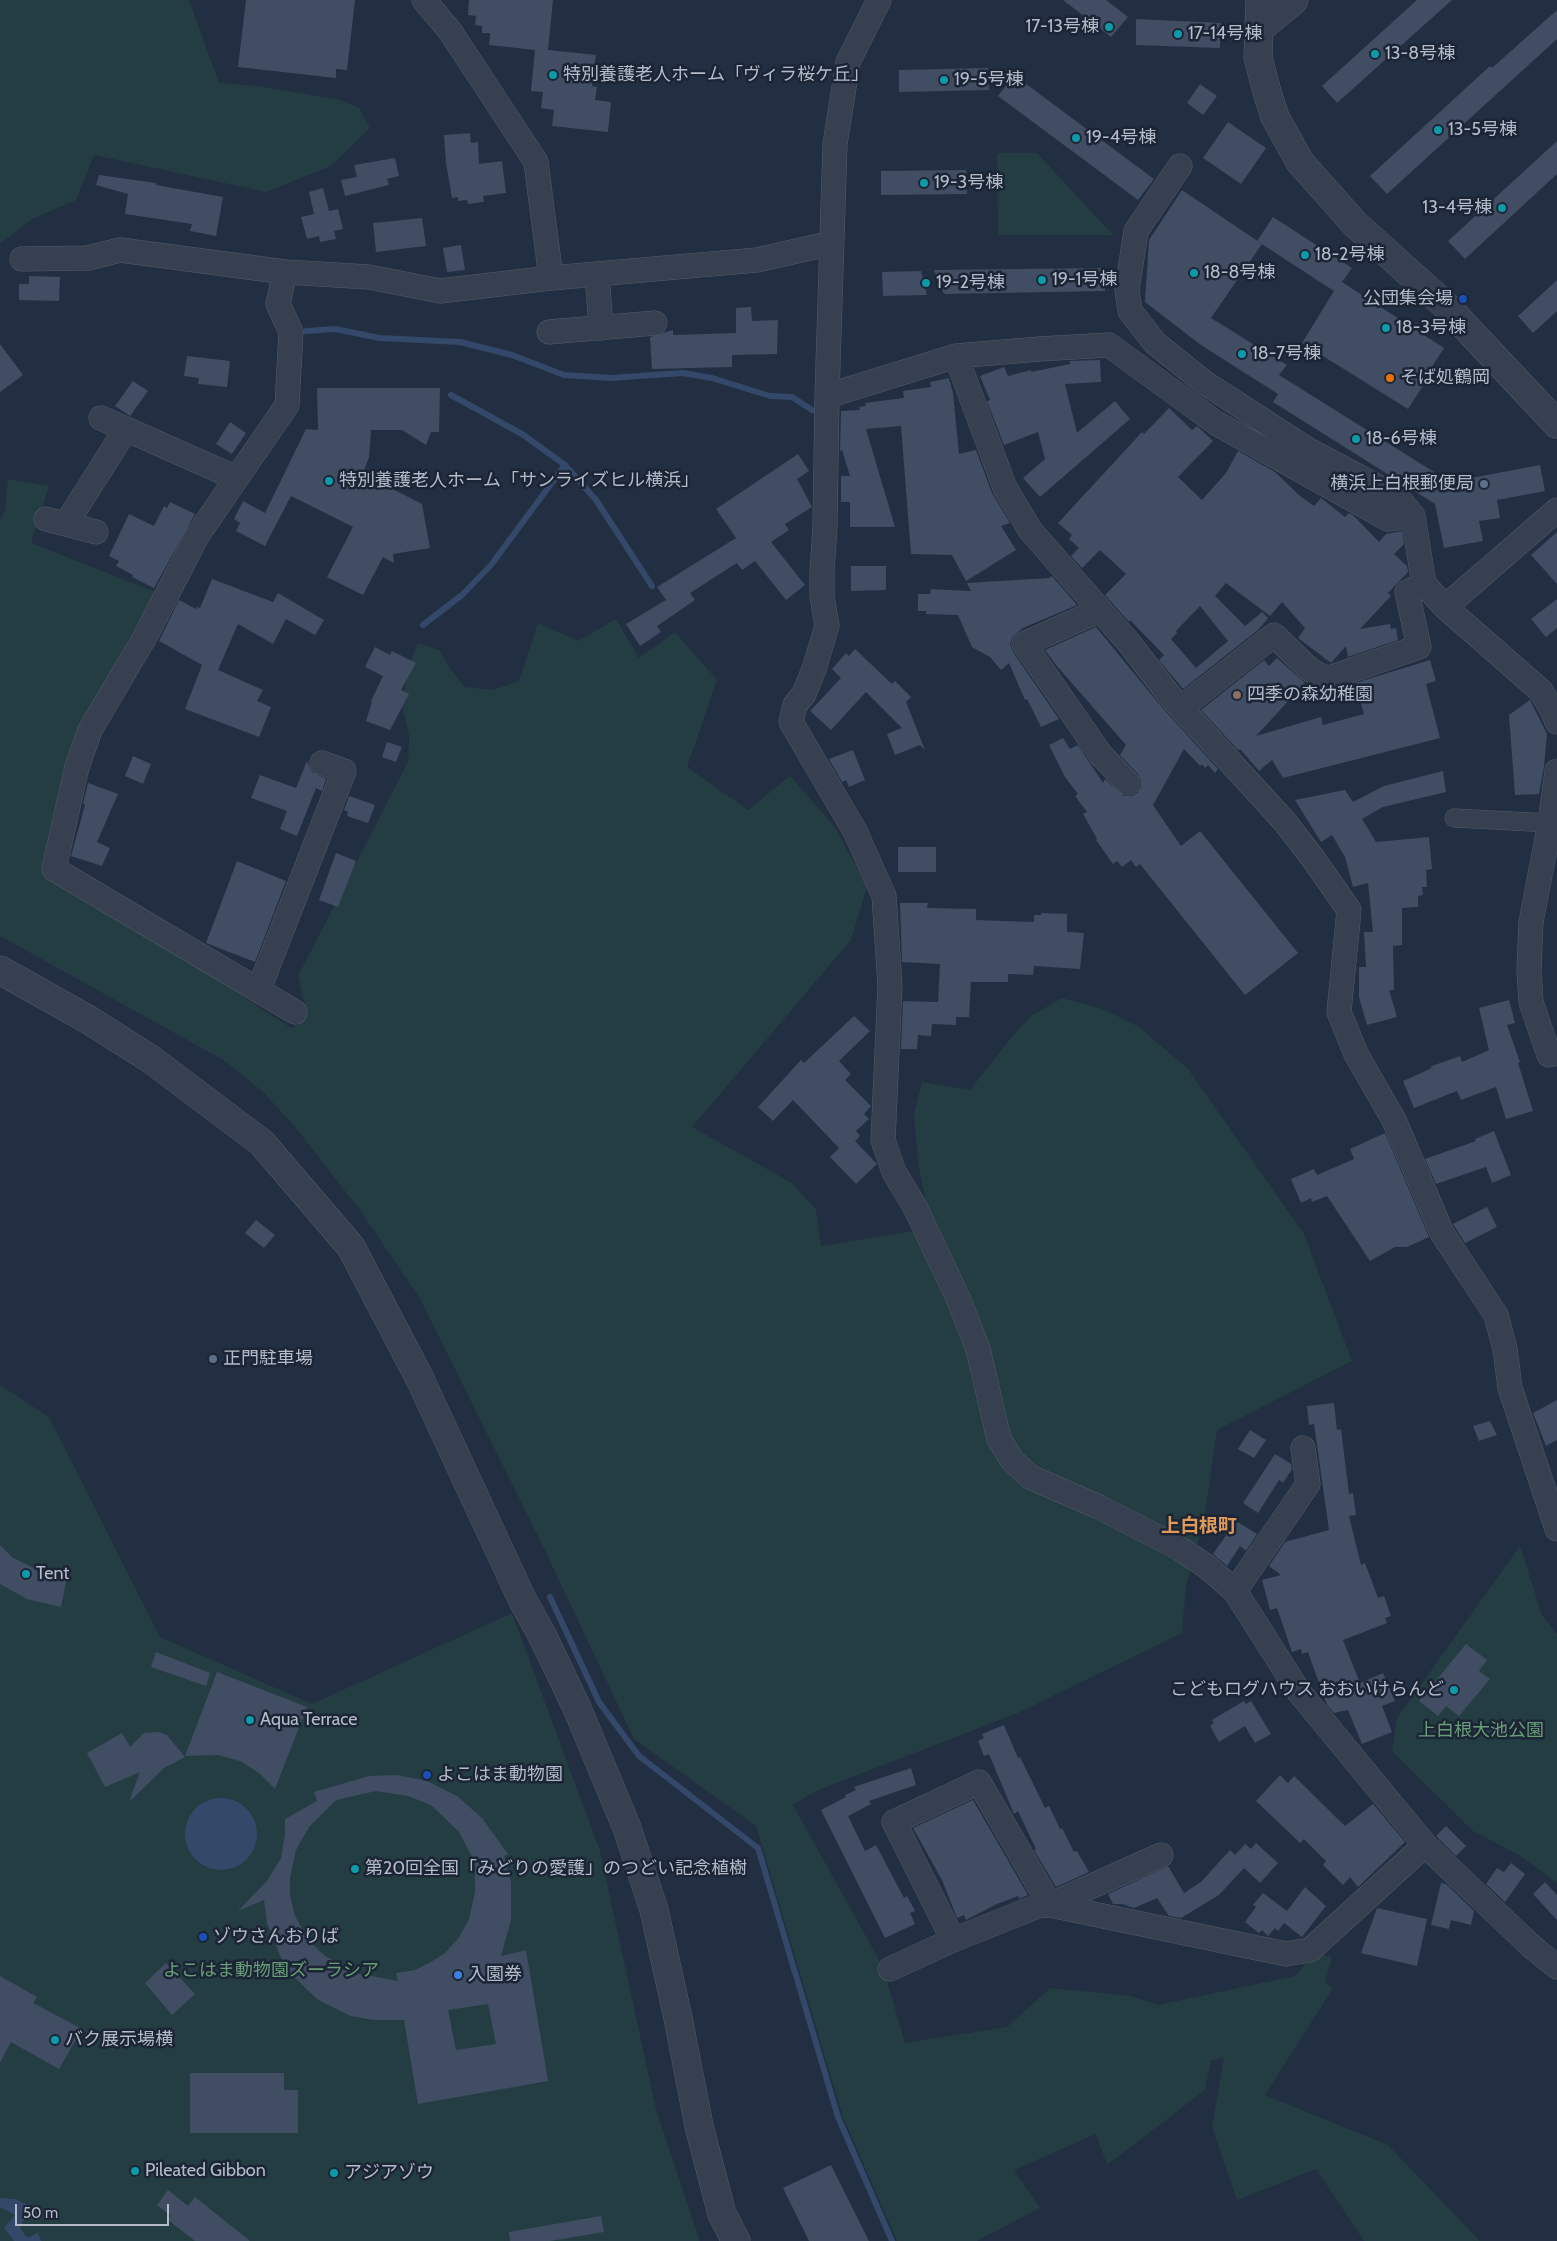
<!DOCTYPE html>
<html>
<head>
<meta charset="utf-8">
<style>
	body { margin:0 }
	#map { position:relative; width:1557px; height:2241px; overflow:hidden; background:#222e41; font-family:Cabin,sans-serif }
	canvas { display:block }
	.scale { position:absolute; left:15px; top:2204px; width:154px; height:22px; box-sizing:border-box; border:2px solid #b3bbcb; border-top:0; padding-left:6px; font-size:15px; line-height:18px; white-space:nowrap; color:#b3bbcb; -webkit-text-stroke:4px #1c2535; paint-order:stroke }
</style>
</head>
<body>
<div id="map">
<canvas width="1557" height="2241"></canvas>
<div class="scale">50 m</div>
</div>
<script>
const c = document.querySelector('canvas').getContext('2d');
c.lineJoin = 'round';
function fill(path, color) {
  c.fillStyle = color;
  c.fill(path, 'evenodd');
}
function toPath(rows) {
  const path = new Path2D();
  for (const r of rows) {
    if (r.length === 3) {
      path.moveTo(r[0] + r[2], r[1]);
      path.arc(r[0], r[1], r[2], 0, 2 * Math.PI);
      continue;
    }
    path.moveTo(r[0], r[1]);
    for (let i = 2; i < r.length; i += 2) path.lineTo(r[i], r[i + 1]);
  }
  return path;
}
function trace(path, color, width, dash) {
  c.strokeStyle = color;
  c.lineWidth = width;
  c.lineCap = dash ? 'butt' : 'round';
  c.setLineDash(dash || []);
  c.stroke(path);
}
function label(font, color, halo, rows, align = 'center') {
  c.font = font + ' Cabin,"Noto Sans JP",sans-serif';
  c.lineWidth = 5;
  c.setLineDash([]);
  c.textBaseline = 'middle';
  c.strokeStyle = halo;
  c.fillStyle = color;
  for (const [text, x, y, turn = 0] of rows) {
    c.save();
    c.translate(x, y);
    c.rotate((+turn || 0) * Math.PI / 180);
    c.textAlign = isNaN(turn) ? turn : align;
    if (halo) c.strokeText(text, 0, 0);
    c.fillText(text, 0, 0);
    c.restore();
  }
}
fill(toPath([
	[0,0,189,0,219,83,258,86,340,100,359,108,370,128,331,166,266,192,94,155,76,200,32,219,0,244],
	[997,153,1037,153,1113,235,998,235],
	[8,479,49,486,31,543,156,592,79,727,50,871,293,1029,305,1005,298,976,408,762,409,736,402,704,408,668,418,643,439,650,451,670,465,687,493,690,519,681,538,623,578,641,616,619,639,658,675,632,717,680,687,767,748,810,790,776,835,827,867,887,851,940,692,1127,792,1183,816,1210,821,1246,931,1228,918,1162,914,1114,922,1082,970,1090,1010,1039,1031,1016,1062,998,1103,1009,1139,1027,1188,1069,1304,1234,1352,1361,1217,1430,1204,1520,1186,1586,1182,1633,1018,1713,816,1791,793,1805,883,1967,905,2043,1007,2027,1050,1988,1131,1996,1158,2005,1295,1976,1315,1953,1332,1957,1325,1983,1333,1988,1265,2095,1388,2145,1480,2241,1364,2241,1316,2169,1237,2200,1212,2127,1224,2057,1211,2061,1205,2090,1107,2165,1096,2134,1014,2170,1040,2208,977,2241,897,2241,843,2117,756,1826,634,1739,541,1542,420,1299,360,1210,291,1122,262,1091,225,1061,0,936,0,520,5,511],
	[0,1385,49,1417,160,1637,312,1704,512,1613,600,1851,656,2109,700,2241,0,2241],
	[1520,1546,1542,1615,1557,1634,1557,1883,1519,1855,1473,1831,1392,1751,1397,1718]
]), '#243d42');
fill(toPath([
	[221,1834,36],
	[0,2198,15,2199,30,2206,20,2228,27,2238,38,2233,41,2241,14,2241,4,2228,15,2215,0,2207]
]), '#344869');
trace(toPath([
	[306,331,335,329,380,338,460,342,512,355,564,375,610,378,683,373,712,378,770,396,792,397,812,410],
	[451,395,522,434,565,465,596,500,652,586],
	[423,625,462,595,491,565,565,465],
	[550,1597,599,1702,639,1756,758,1848,838,2117,892,2241]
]), '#344869', 6);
fill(toPath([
	[246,0,355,0,347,70,336,69,336,78,238,67],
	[469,0,553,0,548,50,596,55,592,86,597,87,595,100,611,102,608,132,552,126,554,110,541,108,543,92,531,91,535,50,489,45,490,33,482,33,482,26,475,25,476,16,468,15],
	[1063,0,1106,0,1128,17,1111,37],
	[1417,0,1452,0,1337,103,1322,86],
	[1557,10,1557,39,1387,194,1370,176,1490,66,1492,68],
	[1136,19,1221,23,1220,48,1136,45],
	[988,68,989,90,899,92,899,70],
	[1014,75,1154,179,1138,200,998,96],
	[1200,84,1217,96,1203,115,1187,103],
	[1228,122,1266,148,1241,184,1203,158],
	[470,133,471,143,478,142,479,164,502,161,506,193,483,196,484,202,468,204,467,200,458,201,458,197,452,198,446,163,444,135],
	[1557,141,1557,174,1465,259,1448,241],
	[395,158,399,176,387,179,389,185,345,196,341,180,357,177,354,165],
	[966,170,967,194,881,195,881,171],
	[99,175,156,183,156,185,223,197,216,236,190,231,192,224,125,214,128,194,96,185],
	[323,188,329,211,338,209,343,229,334,231,336,239,320,242,319,236,307,239,301,217,314,214,309,192],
	[1182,190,1262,244,1211,318,1287,365,1279,375,1450,482,1540,465,1545,491,1497,500,1500,518,1479,521,1483,541,1444,548,1435,504,1273,402,1278,394,1201,345,1145,302,1149,240],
	[1273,217,1352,268,1342,282,1444,348,1424,379,1426,381,1408,409,1302,343,1334,291,1257,241],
	[422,218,426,246,376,252,373,223],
	[461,245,465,270,447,272,443,248],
	[1104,268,1105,291,944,294,934,270],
	[921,271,927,295,883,296,882,272],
	[29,276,60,277,59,301,19,300,19,284,29,284],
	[1557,280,1557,311,1533,333,1518,316],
	[751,307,752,321,778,320,777,354,732,355,732,367,652,369,650,337,673,330,673,335,736,333,736,308],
	[0,344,23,375,0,392],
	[187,356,230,361,227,387,198,384,199,378,184,376],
	[1100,360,1101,382,1065,384,1077,433,1115,401,1130,419,1040,497,1023,478,1045,459,1038,432,1004,445,987,401,990,400,980,376,1004,367,1008,376,1031,370,1031,372,1070,364,1070,361],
	[949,378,953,393,959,454,976,450,992,493,1010,523,1001,526,1016,550,966,581,952,555,911,554,901,426,866,429,895,527,850,527,850,502,841,502,841,476,850,476,842,450,840,451,841,411,860,410,859,407,866,406,865,403,904,398,903,391,931,387,930,382],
	[133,381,148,391,130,416,115,406],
	[317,388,440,388,439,432,431,432,426,445,402,430,371,430,369,457,363,474,422,504,430,548,393,554,394,563,383,557,363,595,327,577,353,527,291,496,265,546,236,531,240,523,234,519,243,501,265,513,306,429,318,430],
	[1169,408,1192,430,1197,426,1213,441,1178,477,1202,500,1226,473,1238,451,1275,472,1300,496,1314,506,1321,498,1345,517,1349,513,1353,515,1379,542,1386,534,1402,531,1404,544,1394,554,1407,566,1408,572,1388,593,1391,596,1360,629,1390,624,1391,629,1396,628,1398,640,1348,657,1346,646,1331,663,1298,638,1305,628,1282,602,1270,616,1226,583,1215,596,1245,626,1262,612,1268,618,1258,630,1183,689,1159,660,1164,655,1130,620,1129,622,1105,595,1126,574,1100,550,1082,568,1071,556,1079,548,1069,539,1072,535,1058,523,1142,432,1144,434],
	[1200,606,1228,641,1196,668,1171,639,1177,633,1176,631],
	[230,422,246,433,232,454,216,444],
	[798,454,809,471,797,479,812,507,785,524,789,530,771,542,805,585,786,600,755,561,742,570,737,563,690,593,695,600,657,626,661,632,640,646,626,624,666,600,657,587,736,538,716,509],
	[170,502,195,514,154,588,132,577,133,575,116,566,119,561,109,556,129,514,154,526,164,506,167,508],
	[1557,532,1557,584,1531,555],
	[851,566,886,566,886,590,851,591],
	[1052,576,1077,605,1023,628,1013,636,1010,644,1013,652,1059,719,1041,727,1027,699,1025,700,1009,663,1001,670,990,657,972,647,958,615,926,614,926,611,918,611,918,594,930,594,931,589,971,591,967,583,1049,578],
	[212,579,273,602,278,593,324,620,315,635,286,619,273,644,238,624,218,670,263,690,257,701,271,707,259,737,185,709,202,665,159,641,179,600,196,609,197,607,200,608],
	[1557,599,1557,628,1546,637,1531,619],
	[1096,627,1160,705,1218,769,1215,773,1208,765,1205,768,1202,764,1200,766,1184,749,1153,805,1181,846,1200,831,1298,953,1245,995,1140,864,1136,867,1131,860,1122,867,1117,861,1113,864,1096,840,1097,839,1083,814,1087,812,1075,796,1078,794,1065,777,1049,745,1063,738,1070,749,1078,745,1103,783,1105,779,1124,796,1132,796,1137,793,1141,787,1141,780,1138,774,1120,755,1126,745,1056,665,1045,650],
	[375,647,390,655,392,651,416,663,401,690,409,694,390,730,366,721,372,702,371,701,383,676,365,667],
	[855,649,892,684,895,681,911,697,906,702,925,750,920,745,895,755,887,734,902,728,866,692,831,730,810,711,841,678,832,669,846,653,849,656],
	[1277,658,1305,683,1256,736,1321,717,1323,725,1364,714,1355,683,1430,660,1436,681,1426,684,1440,738,1283,778,1272,760,1259,771,1240,749,1238,750,1201,710,1264,660,1269,666],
	[1530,700,1547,734,1544,767,1539,794,1515,795,1509,715],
	[387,742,402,747,396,762,382,757],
	[853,750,865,780,849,787,846,780,842,782,829,759],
	[133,756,151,764,143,784,125,776],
	[307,761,312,772,326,779,322,791,316,788,297,836,280,829,287,811,251,798,260,775,296,788],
	[1443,771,1446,792,1383,807,1362,819,1376,842,1429,837,1432,869,1426,870,1427,887,1422,887,1423,895,1418,896,1418,907,1402,908,1402,945,1393,946,1394,990,1389,990,1397,1017,1367,1025,1359,997,1359,967,1366,967,1364,932,1373,932,1368,883,1353,887,1345,857,1332,835,1321,842,1295,800,1345,790,1353,802,1384,786],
	[88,783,118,794,97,842,110,848,102,866,71,856,85,805,83,804],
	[349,796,375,805,368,823,347,816,348,812,344,810],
	[898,847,936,847,936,872,898,872],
	[336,853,356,861,338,907,319,900],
	[237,861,286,881,255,962,206,943],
	[900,903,928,903,927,908,976,909,976,920,1034,922,1034,915,1041,915,1041,913,1067,914,1067,932,1084,933,1080,969,1034,966,1033,975,1008,974,1008,982,971,982,969,1017,956,1017,956,1025,932,1024,931,1036,918,1035,917,1049,901,1049,903,1001,938,1002,940,964,902,962],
	[1509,1000,1515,1023,1507,1025,1520,1062,1518,1063,1533,1111,1506,1119,1496,1087,1461,1100,1457,1091,1414,1108,1403,1081,1430,1069,1432,1066,1460,1056,1462,1062,1489,1050,1479,1008],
	[854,1016,870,1031,839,1061,851,1074,845,1080,871,1106,864,1114,869,1119,856,1131,860,1136,855,1141,877,1164,856,1184,830,1157,839,1148,793,1100,773,1121,758,1107,801,1060,804,1063],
	[1494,1131,1511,1175,1492,1183,1486,1167,1436,1184,1425,1159,1476,1141,1475,1139],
	[1385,1133,1429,1237,1407,1247,1395,1247,1370,1261,1327,1196,1312,1202,1311,1198,1301,1203,1291,1179,1314,1169,1317,1175,1354,1159,1350,1149],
	[1487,1207,1497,1227,1465,1243,1453,1224],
	[256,1220,275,1235,264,1248,245,1233],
	[1557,1400,1557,1440,1546,1446,1533,1413],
	[1334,1403,1337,1430,1341,1429,1349,1494,1353,1493,1356,1515,1349,1516,1361,1565,1365,1563,1378,1598,1384,1596,1391,1616,1385,1618,1387,1623,1343,1640,1360,1683,1383,1673,1395,1701,1382,1706,1392,1732,1362,1744,1348,1710,1334,1713,1327,1705,1308,1652,1302,1654,1301,1649,1292,1652,1277,1608,1270,1610,1262,1580,1281,1575,1269,1566,1285,1542,1329,1530,1314,1424,1309,1425,1307,1406],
	[1490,1421,1497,1435,1479,1441,1473,1426],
	[1250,1430,1266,1440,1254,1458,1238,1449],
	[1275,1454,1291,1464,1292,1469,1283,1483,1279,1480,1258,1513,1243,1503],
	[1236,1521,1257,1534,1246,1551,1240,1546,1227,1566,1213,1554],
	[0,1545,13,1558,32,1567,37,1571,67,1577,61,1607,27,1599,0,1584],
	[1466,1644,1487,1660,1479,1671,1490,1679,1459,1716,1446,1706,1438,1716,1419,1701],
	[156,1652,210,1673,206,1686,151,1667],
	[217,1672,307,1707,275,1789,259,1773,240,1761,218,1755,185,1756],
	[1244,1701,1246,1704,1251,1701,1271,1734,1255,1743,1245,1726,1219,1742,1210,1726,1214,1723,1212,1720],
	[1004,1725,1018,1758,1020,1757,1045,1808,1049,1806,1060,1829,1062,1828,1074,1852,1077,1851,1089,1872,1056,1887,1034,1850,1036,1849,1018,1811,1014,1814,989,1754,984,1756,978,1741,984,1738,982,1734],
	[159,1732,167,1735,185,1757,164,1768,129,1802,140,1772,105,1787,87,1753,122,1733,130,1747,144,1733],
	[911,1768,916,1785,869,1801,871,1804,848,1816,865,1851,876,1845,904,1898,907,1896,915,1911,910,1913,915,1924,885,1938,821,1810,846,1797,845,1795,856,1790,854,1787],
	[397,1775,427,1781,457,1796,482,1818,508,1854,504,1856,511,1882,511,1920,501,1956,526,1950,548,2081,418,2104,404,2020,373,2020,351,2016,318,2000,290,1973,281,1958,267,1923,264,1900,238,1911,267,1881,281,1858,285,1834,285,1819,317,1801,314,1792,369,1776],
	[376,1791,408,1796,431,1805,459,1832,475,1862,475,1892,469,1919,458,1939,445,1953,431,1962,415,1970,396,1973,398,1981,355,1973,325,1956,309,1941,305,1934,295,1916,290,1895,290,1878,296,1850,309,1827,336,1800],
	[488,2004,496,2044,456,2050,448,2010],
	[1280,1775,1288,1783,1294,1776,1345,1826,1373,1804,1405,1842,1358,1887,1350,1877,1343,1885,1323,1865,1326,1861,1304,1839,1300,1843,1256,1801],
	[973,1800,1028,1895,1019,1899,1018,1896,997,1904,966,1920,964,1915,957,1918,942,1880,913,1828],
	[1446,1826,1466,1846,1456,1856,1436,1836],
	[1256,1843,1278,1863,1260,1883,1244,1868,1219,1895,1181,1918,1169,1916,1157,1898,1134,1908,1122,1904,1113,1904,1108,1894,1168,1866,1184,1893,1201,1882,1230,1850,1235,1855,1245,1844,1251,1849],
	[1511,1863,1525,1874,1505,1902,1486,1884,1497,1868,1504,1872],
	[1545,1882,1557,1895,1557,1920,1533,1894],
	[1441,1883,1446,1884,1474,1911,1471,1925,1451,1920,1449,1929,1431,1925],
	[1305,1887,1326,1906,1302,1937,1284,1923,1278,1931,1275,1928,1268,1936,1262,1930,1259,1933,1245,1922,1256,1907,1253,1905,1263,1893,1287,1911],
	[1377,1908,1427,1919,1417,1966,1361,1953],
	[166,1963,195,1994,172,2015,145,1983],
	[0,1976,37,1997,33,2003,82,2029,59,2069,11,2042,0,2063],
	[190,2073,284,2073,284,2090,298,2090,298,2133,190,2133],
	[831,2165,869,2241,809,2241,783,2188],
	[168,2190,188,2206,195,2197,250,2241,195,2241,168,2220,171,2216,157,2205],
	[601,2216,604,2232,550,2241,510,2241,509,2232]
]), '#414d63');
const pedestrian = toPath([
	[1454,818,1550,823]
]);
const minor = toPath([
	[424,0,450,31,536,162,551,278],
	[879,0,848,62,835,144,827,396,956,356,1039,349,1109,345,1216,423,1388,519,1413,516],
	[1180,166,1136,231,1127,290,1130,311,1155,343,1205,383,1307,449,1397,497,1413,516,1424,584,1445,607,1541,691,1553,712,1557,722],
	[22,259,88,258,120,250,285,272],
	[597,274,601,328],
	[549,332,655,323],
	[956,356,1005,488,1030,530,1129,643,1170,696,1285,822,1312,857,1349,910,1339,1012,1356,1054,1394,1120,1442,1233,1496,1315,1505,1349,1510,1388,1557,1529],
	[827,396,825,526,822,572,822,596,827,626,814,669,804,694,795,705,791,722,855,831,884,896,890,986,883,1140,894,1172,914,1205,958,1298,978,1349,999,1439,1012,1460,1030,1477,1099,1507,1179,1548,1206,1566,1235,1591,1299,1692,1425,1845,1531,1946,1557,1967],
	[101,418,236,478],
	[46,519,96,532],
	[66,524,126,429],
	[1445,607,1557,510],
	[1100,610,1024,644,1101,755,1128,783],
	[1181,708,1274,635,1309,669,1326,679,1419,647,1407,592,1424,584],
	[1557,771,1550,823,1531,922,1529,970,1531,1002,1549,1055,1557,1052],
	[259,989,344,771,322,763],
	[295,1012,54,869,77,767,90,730,145,637,197,536,287,405,291,332,278,304,285,272,369,277,440,291,551,278,757,260,832,243],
	[1235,1591,1308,1484,1303,1448],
	[1161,1855,1050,1905,1038,1906,953,1940,894,1822,979,1782,1050,1905,1286,1954,1310,1950,1425,1845],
	[890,1969,953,1940]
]);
const tertiary = toPath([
	[1260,0,1258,57,1267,92,1275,117,1300,162,1355,224,1445,305,1557,424],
	[1259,29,1294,0],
	[0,970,89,1020,152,1060,262,1143,351,1247,419,1377,522,1599,543,1637,577,1708,627,1828,654,1910,678,2018,699,2126,722,2214,736,2241]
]);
trace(pedestrian, '#525b6b', 19);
trace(minor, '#525b6b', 25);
trace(tertiary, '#525b6b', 29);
trace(pedestrian, '#374050', 18);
trace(minor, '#374050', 24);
trace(tertiary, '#374050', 28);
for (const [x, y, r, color] of [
	[1109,27,5,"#0f9aa8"],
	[1178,34,5,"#0f9aa8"],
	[1375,54,5,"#0f9aa8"],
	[553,75,5,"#0f9aa8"],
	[944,80,5,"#0f9aa8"],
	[1438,130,5,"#0f9aa8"],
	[1076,138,5,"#0f9aa8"],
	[924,183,5,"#0f9aa8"],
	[1502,208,5,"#0f9aa8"],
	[1305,255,5,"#0f9aa8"],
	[1194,273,5,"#0f9aa8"],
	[1042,280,5,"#0f9aa8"],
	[926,283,5,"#0f9aa8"],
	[1463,299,5,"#1a4fb4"],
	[1386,328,5,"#0f9aa8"],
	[1242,354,5,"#0f9aa8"],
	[1390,378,5,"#e8710a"],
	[1356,439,5,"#0f9aa8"],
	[329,481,5,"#0f9aa8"],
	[1484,484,5,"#5c6f8a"],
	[1237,695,5,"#8d6e63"],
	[213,1359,5,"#5c6f8a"],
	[26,1574,5,"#0f9aa8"],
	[1454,1690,5,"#0f9aa8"],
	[250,1720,5,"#0f9aa8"],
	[427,1775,5,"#1a4fb4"],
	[355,1869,5,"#0f9aa8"],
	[203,1937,5,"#1a4fb4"],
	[458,1975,5,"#3f7fe0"],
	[55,2040,5,"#0f9aa8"],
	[135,2171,5,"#0f9aa8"],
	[334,2173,5,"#0f9aa8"]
]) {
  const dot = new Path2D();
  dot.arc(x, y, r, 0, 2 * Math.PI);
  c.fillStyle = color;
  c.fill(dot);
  trace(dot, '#1c2535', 2);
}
label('18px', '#b3bbcb', '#1c2535', [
	["17-13号棟",1099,27,"right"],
	["17-14号棟",1188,34],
	["13-8号棟",1385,54],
	["特別養護老人ホーム「ヴィラ桜ケ丘」",563,75],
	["19-5号棟",954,80],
	["13-5号棟",1448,130],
	["19-4号棟",1086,138],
	["19-3号棟",934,183],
	["13-4号棟",1492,208,"right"],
	["18-2号棟",1315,255],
	["18-8号棟",1204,273],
	["19-1号棟",1052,280],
	["19-2号棟",936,283],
	["公団集会場",1453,299,"right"],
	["18-3号棟",1396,328],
	["18-7号棟",1252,354],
	["そば処鶴岡",1400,378],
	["18-6号棟",1366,439],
	["特別養護老人ホーム「サンライズヒル横浜」",339,481],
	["横浜上白根郵便局",1474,484,"right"],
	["四季の森幼稚園",1247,695],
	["正門駐車場",223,1359],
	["Tent",36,1574],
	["こどもログハウス おおいけらんど",1444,1690,"right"],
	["Aqua Terrace",260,1720],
	["よこはま動物園",437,1775],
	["第20回全国「みどりの愛護」のつどい記念植樹",365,1869],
	["ゾウさんおりば",213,1937],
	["入園券",468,1975],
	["バク展示場横",65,2040],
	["Pileated Gibbon",145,2171],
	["アジアゾウ",344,2173]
], 'left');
label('18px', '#689e77', '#1c2535', [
	["上白根大池公園",1481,1731],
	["よこはま動物園ズーラシア",271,1971]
]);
label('bold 19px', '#df9a5a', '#1c2535', [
	["上白根町",1199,1526]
]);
</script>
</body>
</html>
